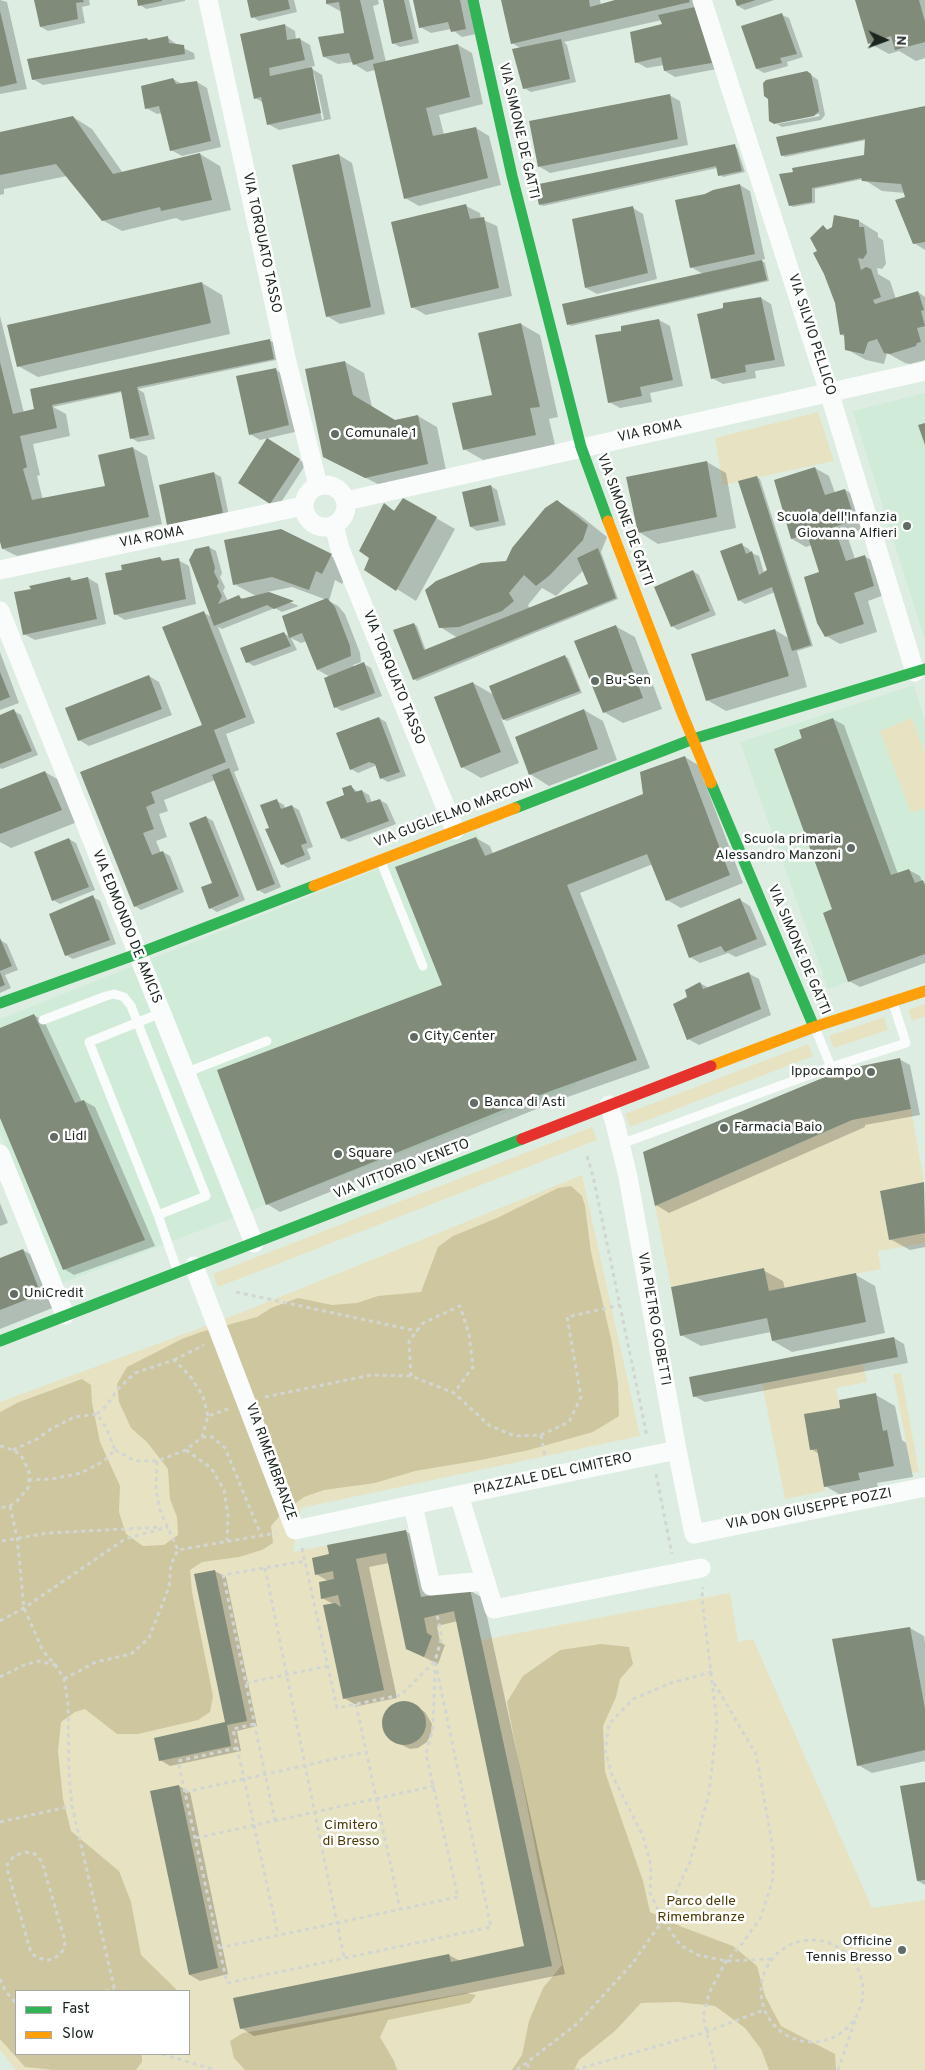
<!DOCTYPE html>
<html>
<head>
<meta charset="utf-8">
<style>
	body { margin:0 }
	#map { position:relative; width:925px; height:2070px; overflow:hidden; background:#ddede2; font-family:Overpass,sans-serif }
	canvas { display:block }
	.legend { position:absolute; left:15px; top:1990px; width:175px; height:65px; box-sizing:border-box; background:#fff; border:1px solid #a4a8a6; margin:0; padding:6px 9px; list-style:none; font-size:15px; color:#1c2620 }
	.legend li { display:flex; align-items:center; gap:10px; height:25px }
	.legend b { width:25px; border:1px solid #a4a8a6 }
	.north { position:absolute; left:860px; top:15px; width:50px; height:50px; -webkit-text-stroke:4px #fff; paint-order:stroke; rotate:92deg; font-size:14px; font-weight:700; line-height:20px; text-align:center; color:#1c2620 }
	.north::after { content:''; display:block; margin:auto; width:18px; height:22px; background:#1c2620; clip-path:polygon(50% 0,100% 100%,50% 72%,0 100%) }
</style>
</head>
<body>
<div id="map">
<canvas width="925" height="2070"></canvas>
<ul class="legend">
<li><b style="height:6px;background:#30b455"></b>Fast</li>
<li><b style="height:6px;background:#ff9f0a"></b>Slow</li>
</ul>
<div class="north">N</div>
</div>
<script>
const c = document.querySelector('canvas').getContext('2d');
c.lineJoin = 'round';
function fill(path, color) {
  c.fillStyle = color;
  c.fill(path, 'evenodd');
}
function toPath(rows) {
  const path = new Path2D();
  for (const r of rows) {
    if (r.length === 3) {
      path.moveTo(r[0] + r[2], r[1]);
      path.arc(r[0], r[1], r[2], 0, 2 * Math.PI);
      continue;
    }
    path.moveTo(r[0], r[1]);
    for (let i = 2; i < r.length; i += 2) path.lineTo(r[i], r[i + 1]);
  }
  return path;
}
function trace(path, color, width, dash) {
  c.strokeStyle = color;
  c.lineWidth = width;
  c.lineCap = dash ? 'butt' : 'round';
  c.setLineDash(dash || []);
  c.stroke(path);
}
function label(font, color, halo, rows, align = 'center') {
  c.font = font + ' Overpass,sans-serif';
  c.lineWidth = 5;
  c.setLineDash([]);
  c.textBaseline = 'middle';
  c.strokeStyle = halo;
  c.fillStyle = color;
  for (const [text, x, y, turn = 0] of rows) {
    c.save();
    c.translate(x, y);
    c.rotate((+turn || 0) * Math.PI / 180);
    c.textAlign = isNaN(turn) ? turn : align;
    if (halo) c.strokeText(text, 0, 0);
    c.fillText(text, 0, 0);
    c.restore();
  }
}
fill(toPath([
	[925,393,925,641,853,411],
	[914,685,925,721,925,954,828,989,740,742],
	[476,830,577,1086,60,1284,0,1133,0,1019]
]), '#d1ebd9');
fill(toPath([
	[818,412,834,461,723,485,715,438],
	[912,718,925,753,925,808,911,813,880,731],
	[925,1004,925,1016,912,1021,908,1010],
	[884,1017,888,1030,834,1048,829,1036],
	[808,1044,813,1056,630,1127,625,1114],
	[911,1109,924,1182,880,1192,889,1240,925,1233,925,1243,878,1251,881,1269,769,1291,763,1268,671,1287,655,1206,852,1120],
	[592,1127,597,1140,218,1287,213,1274],
	[582,1175,640,1436,301,1508,293,1552,406,1530,421,1597,470,1589,481,1640,730,1593,738,1642,753,1639,872,1908,925,1900,925,2070,16,2070,0,2050,0,1402,230,1317],
	[16,1991,189,1991,189,2054,16,2054],
	[863,1364,867,1382,836,1388,840,1408,817,1449,825,1491,785,1499,762,1383],
	[901,1373,919,1472,912,1473,893,1374]
]), '#e7e3c2');
fill(toPath([
	[571,1186,582,1196,585,1206,591,1252,612,1343,618,1384,619,1416,593,1432,529,1450,481,1460,415,1471,375,1483,324,1490,304,1497,283,1512,271,1526,273,1543,262,1550,239,1557,202,1562,190,1570,192,1592,213,1696,210,1712,198,1720,138,1734,117,1734,85,1709,75,1712,61,1722,58,1751,63,1799,71,1831,119,1871,131,1902,141,1955,178,1991,16,1991,16,2054,142,2055,142,2062,136,2070,54,2070,25,2067,0,2039,0,1412,19,1402,82,1379,91,1385,92,1403,100,1442,120,1486,119,1512,126,1534,143,1546,164,1545,178,1535,177,1517,170,1499,168,1469,147,1442,131,1428,119,1402,117,1384,127,1367,182,1339,201,1332,257,1317,271,1308,298,1298,332,1305,357,1303,378,1296,421,1292,438,1247,453,1236,497,1218,558,1188],
	[601,1644,629,1647,633,1664,620,1679,616,1697,603,1726,605,1772,643,1881,650,1912,682,1927,733,1946,757,1966,765,1996,781,2026,835,2054,836,2070,769,2070,761,2049,745,2028,715,2006,677,2002,641,2003,615,2031,579,2060,574,2070,512,2070,522,2055,529,2021,543,1988,562,1965,540,1873,507,1702,523,1676,560,1650],
	[466,1993,476,1995,470,2003,388,2020,380,2037,394,2061,397,2070,245,2070,234,2058,230,2041,243,2033]
]), '#cec69e');
fill(toPath([
	[0,0,7,2,27,89,0,94],
	[35,0,89,0,90,5,82,7,85,23,48,31,41,27],
	[139,0,185,0,185,1,146,9,140,5],
	[249,0,294,0,297,12,259,21,253,17],
	[327,0,378,0,379,4,373,6,386,62,458,45,472,53,483,104,439,115,444,135,476,128,489,136,501,185,419,206,405,198,375,70,367,72,354,64,353,62,338,64,324,57,345,34,342,12,327,4],
	[384,0,409,0,419,43,400,47,393,43],
	[414,0,469,0,476,34,462,37,451,29,431,33,420,27],
	[502,0,600,0,601,5,620,0,700,0,722,68,675,77,665,71,664,65,647,68,636,62,664,25,662,20,564,42,567,45,576,82,531,92,524,88,522,49,512,43],
	[737,0,774,0,745,10,738,6],
	[856,0,925,0,925,58,916,61,899,51,889,54,869,43],
	[782,15,789,18,803,57,787,62,788,66,764,73,757,69],
	[285,25,295,31,296,40,300,39,310,45,315,66,309,67,322,75,331,119,279,130,268,124,264,103,255,98],
	[312,74,314,74,324,119,322,120],
	[168,38,179,46,194,53,195,59,43,85,33,79,147,39,150,41],
	[807,72,818,80,825,115,821,120,782,127,777,124,820,116,819,114,776,122],
	[173,79,182,84,197,82,207,88,221,147,182,156,171,150,162,113,157,114,146,108],
	[669,95,680,101,688,145,550,173,540,167],
	[925,107,925,250,914,243,905,193,882,191,863,179,815,189,815,203,793,207,790,205,781,175,865,157,866,140,785,157,782,155],
	[73,117,92,129,123,173,200,154,220,166,231,210,182,221,176,218,122,231,102,220,67,176,4,189,4,194,0,195,0,133],
	[734,146,737,148,745,172,723,177,720,175,717,168,543,206,540,205],
	[339,155,352,163,385,314,340,324,327,316],
	[740,185,750,191,765,259,761,260,765,263,769,281,571,326,568,324,703,274,691,267,706,196],
	[466,206,480,213,481,219,497,226,512,296,426,315,412,307],
	[633,208,643,214,657,279,597,294,586,288],
	[859,221,878,233,878,237,883,240,886,264,882,269,877,268,878,274,890,281,896,299,918,292,925,297,925,360,910,364,905,363,887,353,884,364,866,360,846,349,845,337,841,334,836,303,819,252,823,227,829,230],
	[202,283,222,295,230,334,38,377,18,366],
	[761,298,771,304,785,366,755,371,756,378,723,384,712,378],
	[0,316,24,413,36,410,31,390,270,341,273,342,276,360,138,389,144,393,155,439,138,442,131,438,122,392,53,407,66,414,70,436,33,444,40,475,37,476,43,500,107,487,133,448,147,456,162,524,17,556,3,549,0,536],
	[659,320,670,326,683,386,650,393,652,402,620,408,609,402,622,332],
	[521,324,540,335,558,417,549,419,555,445,483,460,464,449,494,396],
	[345,362,364,373,372,407,396,421,418,416,437,427,447,475,386,488,324,457],
	[276,370,286,376,299,431,260,440,250,434],
	[267,440,306,464,278,507,240,483],
	[707,462,726,473,736,528,658,544,639,532],
	[815,468,829,476,835,493,845,490,859,498,868,527,847,535,855,559,864,556,878,564,887,594,868,601,877,632,840,644,826,636,820,572,812,545,806,547,792,539],
	[214,473,221,477,229,516,175,528,168,524],
	[757,477,760,479,813,646,797,651,807,687,726,711,707,700,775,630,790,639,775,592,745,604,739,600,742,545,749,549,751,553,759,556,764,573,768,571],
	[491,486,497,490,506,525,477,531,471,527],
	[557,501,577,513,607,537,601,552,618,599,417,681,414,679,414,624,417,626,426,651,458,638,440,627,507,562],
	[584,570,590,585,530,609,528,605,542,588,556,596],
	[384,505,395,511,436,518,455,529,416,601,365,569,371,558],
	[281,531,351,566,342,584,335,580,329,601,338,606,345,614,360,653,361,662,353,665,354,668,364,664,371,668,382,696,342,711,335,707,330,677,318,670,307,641,301,643,291,638,297,650,254,666,247,662,284,633,290,637,327,600,292,587,267,592,299,606,282,612,275,608,222,629,218,627,255,723,226,734,239,770,234,772,281,887,265,894,258,890,215,780,164,800,168,811,159,814,167,837,156,841,161,853,163,852,170,856,184,892,141,910,135,906,82,773,203,725,204,613,212,617,209,547,216,551,222,573,220,577,225,587,223,591,228,601,239,597,244,599,256,596,234,584],
	[160,559,166,562,178,560,189,566,196,604,125,620,115,614,123,571],
	[693,571,699,575,716,615,678,630,672,626],
	[70,578,75,581,88,578,98,584,106,624,35,640,24,634,33,590],
	[615,626,635,637,662,709,623,723,604,712],
	[0,652,19,703,0,710],
	[565,657,568,658,582,693,507,721,501,718,519,763,481,778,462,767,473,683,494,695],
	[149,676,159,682,172,715,89,746,79,740],
	[584,710,603,721,617,760,549,786,530,774],
	[14,711,21,715,38,755,2,769,0,768,0,717],
	[379,718,386,722,406,776,388,782,381,778,377,765,358,773,351,769],
	[833,719,844,725,898,874,909,870,920,876,922,882,925,883,925,963,860,987,849,981,834,910,800,731],
	[685,757,698,765,743,883,681,908,667,900,653,864,580,893,650,1068,559,1100,280,1212,267,1204,444,985,476,838,490,846,493,854,644,795],
	[45,772,64,783,80,821,11,848,0,842,0,791],
	[350,786,358,792,362,791,369,795,372,803,380,800,387,804,396,824,349,842,342,838],
	[277,801,284,805,285,809,292,806,299,810,313,847,307,849,311,859,288,868,282,864,271,829],
	[206,817,213,821,245,900,217,912,210,908,214,883],
	[69,839,76,843,95,890,60,904,53,900],
	[93,897,100,901,116,944,73,959,66,955],
	[740,900,750,906,767,945,736,957,728,953,700,963,690,957],
	[0,940,7,944,18,970,5,975,11,988,0,993],
	[748,973,759,979,771,1015,699,1045,688,1039,689,997,700,983,709,988],
	[34,1015,44,1021,82,1102,84,1101,95,1107,155,1246,74,1275,64,1269,0,1116,0,1029],
	[899,1059,910,1065,920,1115,865,1125,865,1127,669,1213,656,1205],
	[924,1184,925,1247,910,1250,890,1239],
	[0,1203,8,1223,0,1226],
	[23,1250,42,1261,60,1305,0,1329,0,1260],
	[763,1270,783,1281,785,1289,856,1275,875,1286,885,1333,792,1352,773,1341,771,1332,701,1346,681,1335],
	[894,1338,904,1344,908,1363,705,1402,694,1396],
	[876,1395,895,1406,902,1440,906,1443,913,1477,877,1483,879,1491,844,1497,825,1486,819,1454,811,1449,842,1409],
	[405,1531,419,1539,432,1597,469,1590,483,1598,565,1974,254,2036,241,2028,234,1999,449,1955,460,1961,525,1947,458,1621,437,1626,440,1642,445,1645,438,1664,407,1649,389,1563,369,1567,397,1698,358,1706,344,1698,335,1605,322,1598,328,1581,316,1574],
	[215,1571,226,1577,257,1726,237,1731,241,1751,170,1766,160,1760,226,1723],
	[910,1628,924,1636,925,1643,925,1761,872,1773,858,1765],
	[407,1702,425,1712,432,1724,431,1734,427,1742,418,1748,410,1749,390,1739,384,1727,385,1714,394,1704],
	[925,1783,925,1885,918,1881],
	[179,1786,190,1792,228,1974,200,1981,190,1975]
]), '#0003');
fill(toPath([
	[34,0,83,0,84,2,76,3,78,19,40,27],
	[137,0,162,0,162,1,138,6],
	[247,0,288,0,290,9,251,18],
	[326,0,360,0,374,59,353,65,349,53,323,57,318,37,344,33,339,2,326,4],
	[383,0,404,0,413,39,392,44],
	[413,0,460,0,466,29,451,32,448,22,419,28],
	[501,0,589,0,590,7,615,0,689,0,690,2,511,44],
	[735,0,756,0,737,6],
	[855,0,919,0,925,22,925,42,895,50,891,36,868,44],
	[695,7,712,63,664,71,661,57,635,63,630,32,662,24,658,15],
	[0,11,17,83,0,87],
	[782,13,797,54,780,58,782,63,756,69,741,26],
	[285,24,287,40,300,38,305,60,269,68,270,76,312,67,321,113,267,125,261,97,254,99,240,34],
	[168,36,169,43,184,45,185,54,32,80,27,59,147,38,148,40],
	[561,39,570,79,523,89,512,49],
	[458,44,470,97,426,108,433,136,476,127,488,178,404,199,373,64],
	[807,71,811,74,819,111,814,116,774,124,769,121,768,99,764,96,763,83,766,80],
	[173,78,176,84,197,81,211,141,170,151,159,106,145,109,141,86],
	[670,94,678,139,538,167,529,121],
	[925,106,925,242,913,244,895,200,905,197,901,184,862,181,861,178,812,188,812,202,789,206,779,174,793,172,792,168,864,155,865,139,781,156,776,137],
	[73,116,113,174,200,153,212,200,161,211,160,207,102,221,56,164,0,175,0,132],
	[735,144,742,171,718,176,716,166,539,205,534,185],
	[339,154,371,307,326,317,292,165],
	[740,184,755,254,690,268,675,200,705,194,713,190],
	[466,204,470,219,484,217,499,288,411,308,391,222],
	[633,206,648,273,585,288,572,219],
	[834,215,859,220,859,227,864,227,867,253,863,259,858,258,861,270,866,267,871,269,881,297,873,300,875,304,918,291,924,310,921,311,925,326,917,328,921,342,917,343,916,346,890,354,884,353,877,339,868,342,864,354,845,350,844,334,840,335,835,303,824,274,813,253,817,251,810,238,823,225,827,230,832,227],
	[762,260,767,280,567,325,562,304],
	[202,282,211,323,17,367,7,325],
	[761,297,775,360,745,365,746,372,711,379,697,314,723,308,723,303],
	[659,319,673,380,640,387,642,396,608,403,595,335,621,331,621,326],
	[521,323,540,407,530,408,536,435,463,450,452,403,492,395,478,333],
	[270,339,274,359,137,387,149,435,130,439,121,391,52,405,57,428,20,436,27,467,23,469,32,500,105,486,98,455,133,447,149,517,2,549,0,542,0,362,13,414,34,409,30,389],
	[345,361,353,395,395,420,418,415,428,464,365,478,323,457,305,369],
	[276,368,289,425,249,435,236,376],
	[925,423,925,445,918,425],
	[267,438,300,459,270,504,238,483],
	[707,461,717,517,638,533,626,477],
	[815,467,825,495,845,489,855,520,834,527,846,561,865,555,874,586,854,593,864,624,825,637,817,623,804,577,819,572,807,534,791,539,774,480],
	[214,472,223,513,167,525,159,485],
	[757,476,811,645,792,651,772,587,738,601,720,551,742,543,746,554,752,551,759,575,767,570,738,481],
	[491,485,499,521,470,527,462,492],
	[403,498,437,517,396,591,364,570,369,558,359,551,384,503,394,511],
	[557,500,588,525,583,540,550,575,536,586,524,575,509,593,514,601,502,611,459,627,439,628,425,590,436,581,481,563,506,561,512,548,545,508],
	[281,529,332,554,322,574,316,571,309,590,272,577,233,585,224,540],
	[209,546,215,568,214,572,219,582,217,586,222,596,218,604,239,595,241,599,269,592,294,601,274,609,267,605,214,626,189,560,195,549],
	[598,548,616,598,413,680,393,630,414,623,424,650,588,584,577,558],
	[160,557,162,561,179,558,186,599,114,615,105,573,122,570,121,565],
	[693,570,710,611,671,627,654,587],
	[70,577,71,581,88,577,97,619,23,635,14,592,31,589,29,586],
	[327,598,335,607,350,646,351,656,317,670,302,633,289,638,282,616],
	[204,611,246,717,214,730,226,762,151,792,155,803,146,807,154,829,143,833,152,855,163,851,178,889,134,907,80,772,202,725,162,627],
	[616,625,643,698,603,713,574,641],
	[775,629,789,676,706,701,691,654],
	[284,632,291,646,246,663,240,648],
	[565,655,580,691,503,720,489,686],
	[364,662,375,693,334,708,324,678],
	[0,672,10,697,0,701],
	[149,675,162,709,78,741,65,708],
	[473,682,501,752,461,768,434,697],
	[14,709,32,751,0,764,0,715],
	[584,709,598,749,529,775,515,737],
	[379,717,400,772,380,779,375,764,369,762,350,770,336,733],
	[833,718,891,875,909,869,915,883,923,880,925,886,925,954,848,982,823,913,832,909,774,749,802,738,799,730],
	[685,756,730,875,666,901,647,854,567,885,637,1060,545,1093,266,1205,217,1070,442,985,395,867,476,837,485,856,643,794,640,772],
	[229,768,275,884,257,891,212,775],
	[45,771,62,810,0,834,0,789],
	[351,785,355,792,362,790,367,803,380,799,389,821,341,839,326,802,344,795,342,788],
	[277,799,281,809,292,805,307,843,301,845,305,855,281,865,265,829,269,828,260,805],
	[206,816,239,896,209,909,201,887,212,883,189,823],
	[69,838,89,887,52,901,34,852],
	[93,895,110,940,65,956,49,914],
	[740,898,757,939,725,952,721,946,689,958,677,925],
	[0,938,12,966,0,971],
	[0,972,5,985,0,987],
	[749,972,761,1009,687,1040,673,1004,687,997,685,990,700,982,703,989],
	[34,1014,75,1103,84,1100,145,1240,63,1270,0,1118,0,1028],
	[900,1058,911,1109,852,1120,655,1206,643,1152,842,1070],
	[924,1182,925,1233,889,1240,880,1191],
	[23,1249,41,1294,0,1310,0,1258],
	[764,1268,769,1291,856,1273,866,1322,772,1341,767,1318,680,1336,671,1287],
	[894,1337,898,1357,693,1397,689,1377],
	[876,1393,883,1431,887,1430,894,1466,858,1473,860,1480,824,1487,817,1449,810,1450,804,1414,840,1408,839,1400],
	[406,1530,421,1597,470,1589,552,1966,240,2029,233,1998,449,1954,451,1962,524,1946,454,1611,424,1618,427,1633,432,1636,424,1657,406,1649,386,1553,356,1559,384,1690,343,1699,323,1605,335,1603,341,1607,338,1595,321,1599,319,1582,334,1579,333,1571,315,1575,312,1558,329,1554,327,1545],
	[215,1570,247,1721,227,1725,231,1746,159,1761,154,1738,225,1722,194,1574],
	[910,1627,925,1709,925,1750,857,1766,832,1639],
	[404,1723,22],
	[925,1782,925,1880,917,1881,900,1786],
	[179,1785,218,1968,189,1975,150,1791]
]), '#818b7a');
trace(toPath([
	[587,1156,593,1176,647,1436],
	[236,1292,417,1331],
	[174,1360,204,1345],
	[411,1376,409,1341,423,1323,460,1306,469,1334,473,1367,454,1393],
	[265,1397,371,1375,411,1376,454,1393,490,1426,515,1436,541,1435,569,1422,581,1397,567,1317,620,1305],
	[97,1414,106,1406,118,1389,135,1373,174,1360,190,1376,203,1396,208,1416],
	[541,1435,545,1457],
	[202,1437,212,1437,225,1448,261,1535],
	[0,1446,13,1450,21,1455,29,1471,29,1480,28,1488,17,1501,10,1506,0,1508],
	[13,1450,37,1439,51,1429,74,1417,97,1414,107,1429,115,1450,104,1461,81,1473,52,1479,29,1480],
	[115,1450,135,1461,157,1461,186,1450,202,1437,208,1416,228,1409],
	[186,1450,211,1468,224,1490,228,1516,227,1541],
	[157,1461,156,1489,160,1510,178,1550],
	[656,1474,672,1554],
	[10,1506,17,1537,24,1608,43,1651,56,1666,64,1679,68,1702,69,1774,72,1806,115,1991],
	[2,1541,48,1533,162,1527],
	[302,1548,337,1708,401,1695,435,1661,442,1637,437,1615],
	[265,1568,344,1957],
	[0,1621,24,1608,125,1539,168,1527],
	[712,1672,671,1683,633,1699,609,1724,605,1750,612,1775,643,1836,651,1866,650,1893,663,1920,680,1945,698,1955,726,1961,771,1959],
	[0,1677,24,1665,38,1661,56,1665],
	[64,1679,96,1662,131,1654,149,1638,169,1587,171,1564,178,1550,276,1533],
	[246,1683,328,1666],
	[714,1683,756,1754,773,1848,773,1879,761,1917,742,1944,726,1961,710,1991,703,2016,716,2070],
	[356,1704,400,1909],
	[254,1724,233,1729,278,1935],
	[237,1748,178,1761,227,1983,491,1927,435,1661],
	[185,1792,366,1752],
	[275,1821,223,1575,305,1561],
	[0,1822,72,1806],
	[196,1838,434,1786],
	[25,1852,35,1854,42,1862,65,1941,64,1949,58,1956,49,1960,38,1958,31,1953,8,1872,7,1865,14,1856,25,1852],
	[812,1991,51],
	[219,1948,458,1897,426,1754,433,1728,435,1667],
	[0,1979,6,1992,16,2003],
	[105,1991,114,1989],
	[162,2054,215,2070],
	[527,2064,530,2070],
	[517,2070,578,2023,632,1964,663,1920,690,1862,709,1793,717,1723,702,1598,703,1587],
	[575,2070,706,2032,764,2010],
	[838,2070,856,2018]
]), '#d2d6d3', 3, [4, 4]);
trace(toPath([
	[381,862,423,966],
	[161,1013,89,1042,158,1215,177,1270],
	[43,1020,106,996,114,994,124,997,131,1006,206,1196,158,1215],
	[815,1028,831,1067],
	[185,1073,267,1041],
	[621,1144,831,1067,906,1043,893,1003]
]), '#fafcfb', 9);
trace(toPath([
	[208,0,287,362,318,485],
	[702,0,829,392,915,672],
	[325,506,21],
	[346,501,925,371],
	[334,525,340,549,455,830],
	[0,570,303,506],
	[0,611,254,1243],
	[609,1105,615,1123,628,1177,677,1450,694,1534,925,1487],
	[0,1154,65,1315],
	[194,1266,295,1530,459,1495],
	[677,1450,459,1495,494,1609,701,1568],
	[413,1505,431,1586,485,1581]
]), '#fafcfb', 19);
trace(toPath([
	[473,0,512,176,581,447,608,521],
	[711,783,814,1027],
	[515,808,693,739,925,669],
	[0,1003,137,954,314,886],
	[0,1341,522,1139]
]), '#30b455', 11);
trace(toPath([
	[608,521,682,713,711,783],
	[314,886,515,808],
	[711,1066,814,1027,925,991]
]), '#ff9f0a', 11);
trace(toPath([
	[522,1139,711,1066]
]), '#e5322d', 11);
for (const [x, y, r, color] of [
	[335,434,5,"#606c64"],
	[907,526,5,"#606c64"],
	[595,681,5,"#606c64"],
	[851,848,5,"#606c64"],
	[414,1037,5,"#606c64"],
	[871,1072,5,"#606c64"],
	[474,1103,5,"#606c64"],
	[724,1128,5,"#606c64"],
	[54,1137,5,"#606c64"],
	[338,1154,5,"#606c64"],
	[14,1294,5,"#606c64"],
	[902,1950,5,"#606c64"]
]) {
  const dot = new Path2D();
  dot.arc(x, y, r, 0, 2 * Math.PI);
  c.fillStyle = color;
  c.fill(dot);
  trace(dot, '#fff', 2);
}
label('14px', '#1c2620', '#fff', [
	["VIA SIMONE DE GATTI",518,131,77],
	["VIA TORQUATO TASSO",261,243,78],
	["VIA SILVIO PELLICO",811,335,72],
	["VIA ROMA",650,432,-12],
	["VIA SIMONE DE GATTI",624,520,70],
	["VIA ROMA",152,538,-11],
	["VIA TORQUATO TASSO",393,678,68],
	["VIA GUGLIELMO MARCONI",454,814,-21],
	["VIA EDMONDO DE AMICIS",126,927,68],
	["VIA SIMONE DE GATTI",798,950,67],
	["VIA VITTORIO VENETO",402,1170,-21],
	["VIA PIETRO GOBETTI",653,1319,80],
	["VIA RIMEMBRANZE",270,1462,70],
	["PIAZZALE DEL CIMITERO",553,1475,-12],
	["VIA DON GIUSEPPE POZZI",809,1510,-11]
]);
label('14px', '#1c2620', '#fff', [
	["Comunale 1",345,434],
	["Scuola dell'Infanzia",897,518,"right"],
	["Giovanna Alfieri",897,534,"right"],
	["Bu-Sen",605,681],
	["Scuola primaria",841,840,"right"],
	["Alessandro Manzoni",841,856,"right"],
	["City Center",424,1037],
	["Ippocampo",861,1072,"right"],
	["Banca di Asti",484,1103],
	["Farmacia Baio",734,1128],
	["Lidl",64,1137],
	["Square",348,1154],
	["UniCredit",24,1294],
	["Officine",892,1942,"right"],
	["Tennis Bresso",892,1958,"right"]
], 'left');
label('14px', '#4c3a04', '#fff', [
	["Cimitero",351,1826],
	["di Bresso",351,1842],
	["Parco delle",701,1902],
	["Rimembranze",701,1918]
]);
</script>
</body>
</html>
